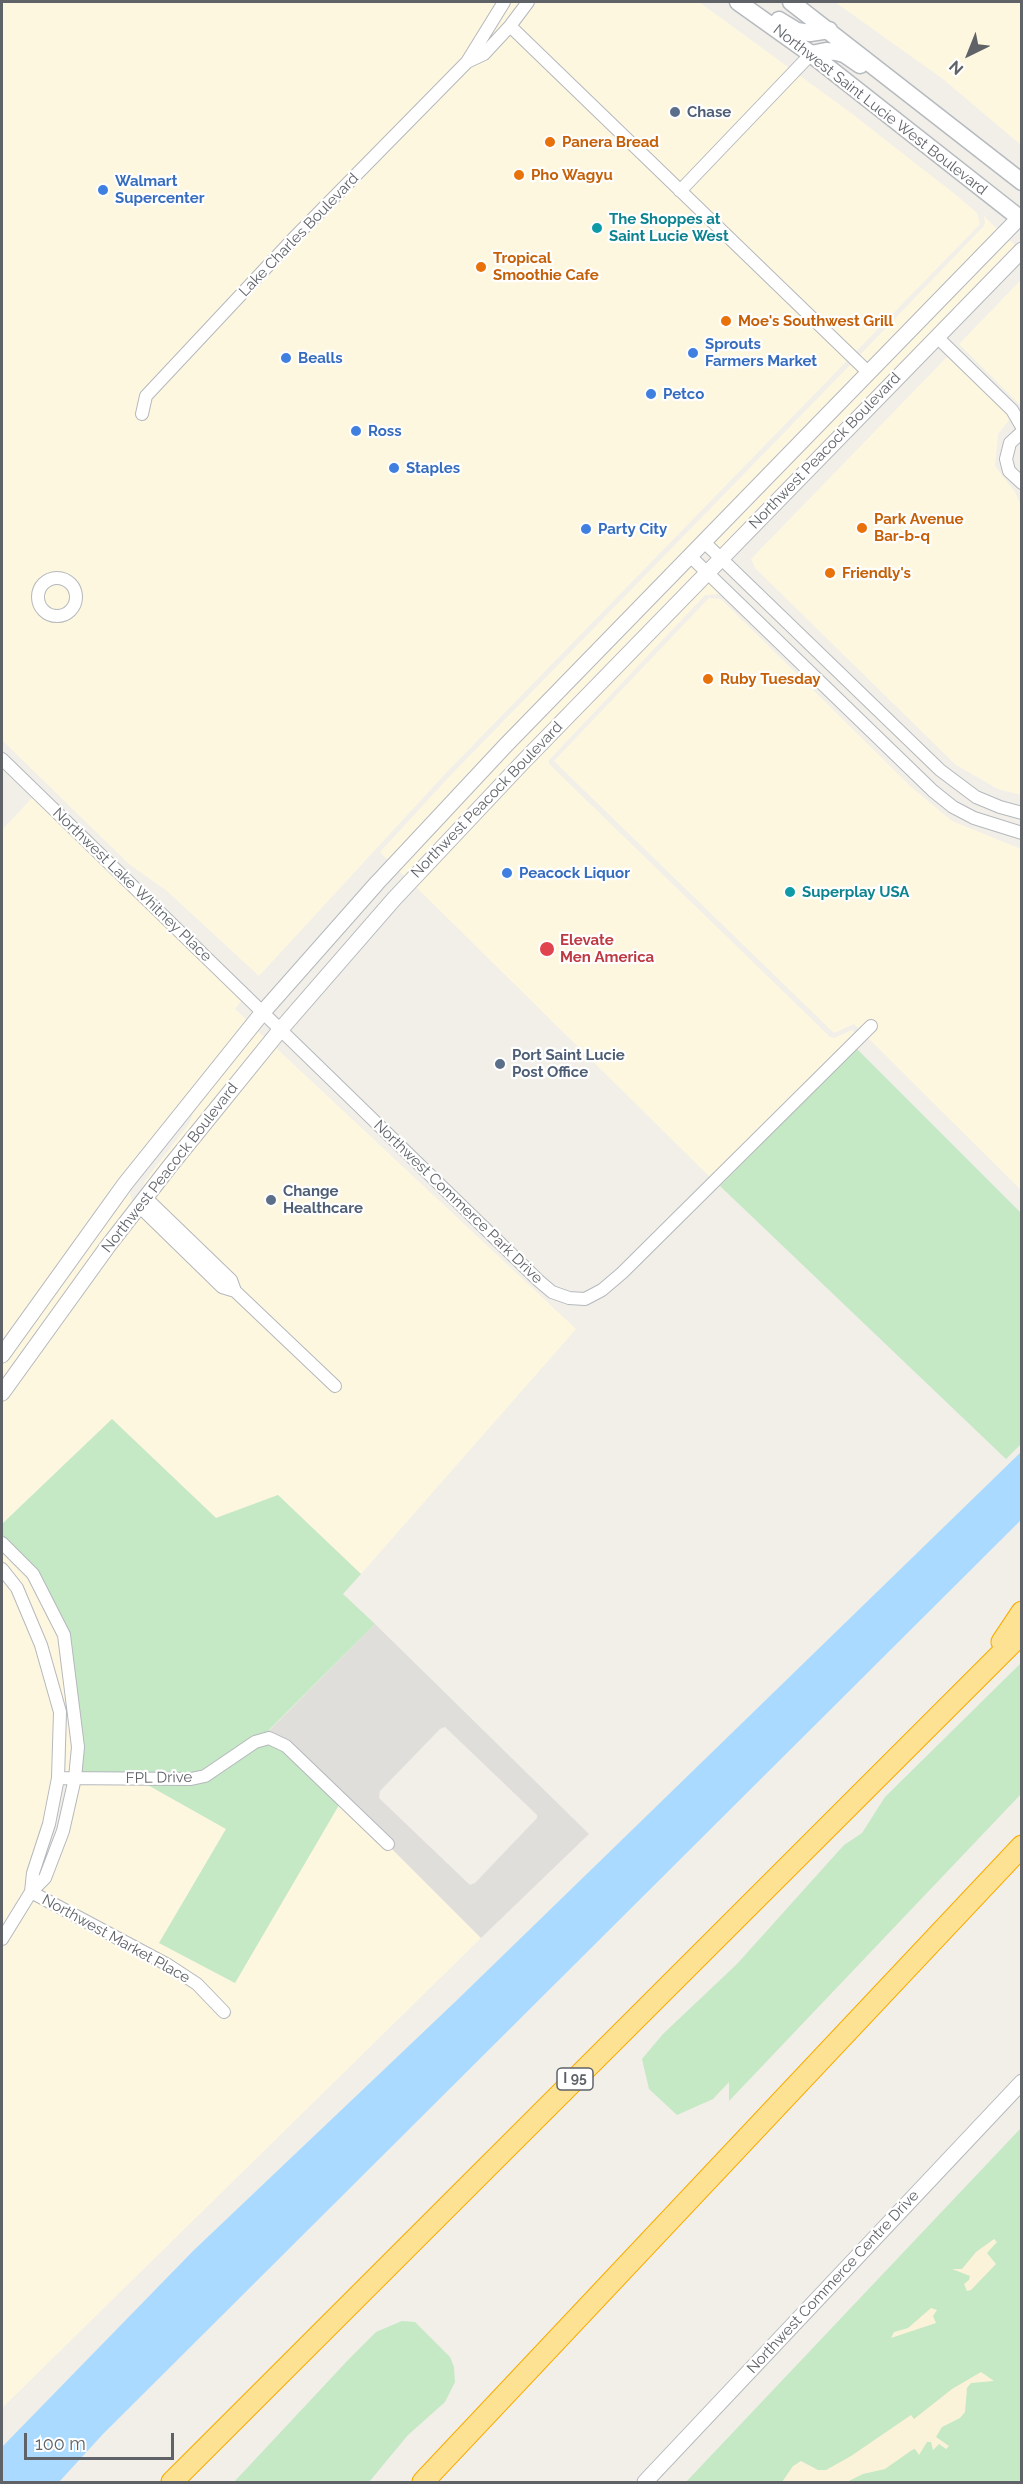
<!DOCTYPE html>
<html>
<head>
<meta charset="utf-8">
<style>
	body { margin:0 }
	#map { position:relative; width:1023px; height:2484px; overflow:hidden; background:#f1efe8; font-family:Raleway,sans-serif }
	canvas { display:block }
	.frame { position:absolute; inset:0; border:3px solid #5f6368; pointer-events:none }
	.north { position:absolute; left:939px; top:24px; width:60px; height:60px; -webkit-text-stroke:4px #fff; paint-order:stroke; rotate:223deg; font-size:16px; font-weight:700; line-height:24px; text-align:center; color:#5f6368 }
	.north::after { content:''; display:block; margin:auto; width:21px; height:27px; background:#5f6368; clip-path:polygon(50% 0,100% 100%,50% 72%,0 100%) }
	.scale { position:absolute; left:24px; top:2433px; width:150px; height:27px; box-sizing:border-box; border:3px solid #5f6368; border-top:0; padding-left:8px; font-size:18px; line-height:21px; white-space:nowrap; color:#5f6368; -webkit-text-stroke:4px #fff; paint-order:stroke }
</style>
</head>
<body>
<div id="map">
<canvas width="1023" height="2484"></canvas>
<div class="frame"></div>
<div class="north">N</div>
<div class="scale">100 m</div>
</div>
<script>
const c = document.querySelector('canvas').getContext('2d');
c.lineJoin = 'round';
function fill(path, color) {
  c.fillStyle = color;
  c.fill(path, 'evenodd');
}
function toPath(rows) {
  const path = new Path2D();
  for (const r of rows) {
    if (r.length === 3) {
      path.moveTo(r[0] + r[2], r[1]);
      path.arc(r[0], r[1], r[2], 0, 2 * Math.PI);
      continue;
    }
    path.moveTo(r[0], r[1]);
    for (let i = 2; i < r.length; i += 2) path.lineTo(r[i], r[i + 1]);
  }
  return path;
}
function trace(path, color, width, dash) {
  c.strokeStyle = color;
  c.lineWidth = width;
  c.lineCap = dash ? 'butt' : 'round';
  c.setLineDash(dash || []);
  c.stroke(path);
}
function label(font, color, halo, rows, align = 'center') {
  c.font = font + ' Raleway,sans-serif';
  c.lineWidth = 4.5;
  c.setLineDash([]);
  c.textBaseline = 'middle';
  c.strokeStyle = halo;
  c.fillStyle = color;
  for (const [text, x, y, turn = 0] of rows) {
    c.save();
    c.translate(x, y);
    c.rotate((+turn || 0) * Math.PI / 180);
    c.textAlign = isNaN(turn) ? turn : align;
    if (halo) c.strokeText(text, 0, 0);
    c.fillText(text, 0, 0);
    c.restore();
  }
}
fill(toPath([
	[2,2,699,2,851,113,956,195,977,213,980,224,445,774,259,976,167,891,129,864,2,740],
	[835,2,1021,2,1021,145,943,79],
	[984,216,999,231,869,365,859,356,983,227,985,224],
	[1007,238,1017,247,721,550,712,541],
	[1021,280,1021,406,959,344],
	[947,357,1006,412,1009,420,998,434,995,466,1015,492,1021,506,1021,795,998,789,956,765,755,568,751,559],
	[851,364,861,374,390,862,380,852,449,777],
	[689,564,699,573,406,878,397,869],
	[706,580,720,594,705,595,549,760,549,764,830,1037,834,1038,852,1030,856,1034,711,1178,414,885],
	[709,598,721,599,910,786,952,821,1021,849,1021,1190,854,1024,834,1033,554,761],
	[33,797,242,1000,235,1009,249,1022,2,1346,2,830],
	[256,1029,266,1039,141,1192,144,1183,153,1170,189,1124,197,1103],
	[274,1046,576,1329,361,1574,278,1495,216,1518,112,1419,2,1524,2,1402,139,1214,218,1291,234,1298,334,1394,342,1386,242,1289,235,1275,153,1196],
	[132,1184,130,1194,133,1205,2,1384,2,1364],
	[2,1551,28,1577,59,1638,72,1748,70,1772,64,1772,66,1710,46,1642,22,1585,2,1560],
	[2,1578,12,1592,36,1647,55,1714,53,1778,44,1823,26,1889,2,1930],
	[79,1783,146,1784,226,1829,159,1943,235,1983,339,1805,387,1852,391,1848,481,1938,2,2408,2,1948,33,1899,165,1970,193,1989,224,2020,232,2012,201,1980,172,1961,41,1890]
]), '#fef7e0');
fill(toPath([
	[375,1624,589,1834,481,1938,391,1848,395,1843,290,1742,269,1731],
	[445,1727,537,1815,537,1818,475,1883,470,1885,379,1798,380,1791,440,1729]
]), '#e0deda');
fill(toPath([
	[856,1048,1021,1213,1021,1444,1006,1459,720,1186],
	[112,1419,216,1518,278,1495,361,1574,343,1594,375,1624,269,1730,272,1733,204,1771,191,1773,81,1772,69,1632,38,1571,2,1535,2,1524],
	[1021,1663,1021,1794,729,2101,729,2082,713,2099,677,2115,649,2089,642,2059,663,2034,737,1964,844,1845,862,1833,885,1797],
	[268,1744,283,1750,339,1805,235,1983,159,1943,226,1829,146,1784,190,1784,257,1747],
	[1021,2128,1021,2482,686,2482],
	[402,2321,415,2322,450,2357,454,2367,455,2382,445,2402,408,2435,369,2482,234,2482,349,2359,376,2332]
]), '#c5e8c5');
fill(toPath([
	[994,2239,997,2242,987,2253,996,2264,971,2290,967,2291,964,2284,969,2280,970,2276,952,2269,962,2269,976,2252],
	[931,2308,937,2310,933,2316,936,2323,891,2338,894,2332,908,2328],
	[981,2372,994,2381,971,2383,967,2388,965,2412,960,2418,942,2427,936,2437,949,2446,946,2449,939,2444,933,2450,931,2442,927,2442,919,2455,915,2449,912,2450,885,2469,863,2474,847,2482,782,2482,793,2466,801,2461,818,2470,826,2470,851,2456,911,2415,914,2419,952,2389]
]), '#fbf3d9');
fill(toPath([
	[1021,1452,1021,1520,103,2434,59,2482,2,2482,2,2447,193,2251,455,2002]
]), '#aadaff');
const minor = toPath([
	[510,26,869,373],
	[467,62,484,54,510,26,528,2],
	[680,191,811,54],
	[937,337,1012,410,1022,427],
	[142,414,146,396,293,239,467,62,504,2],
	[1022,432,1010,443,1006,459,1009,471,1022,483],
	[704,542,940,770,976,797,1000,807,1022,813],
	[690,556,933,791,953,807,974,818,1022,833],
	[57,597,19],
	[2,759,539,1281,552,1292,569,1298,585,1299,602,1290,622,1273,871,1026],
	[145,1197,231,1280,235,1291,335,1386],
	[139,1206,222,1287,235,1291],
	[2,1543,33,1574,64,1635,78,1747,75,1778,63,1831,45,1878,31,1892,2,1939],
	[2,1569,17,1588,41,1645,60,1712,58,1778,49,1824,33,1873,31,1892],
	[58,1778,191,1779,205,1776,255,1742,269,1738,286,1746,388,1844],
	[31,1892,168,1965,197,1984,224,2012]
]);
const tertiary = toPath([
	[2,1355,125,1184,263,1012,377,883,506,745,1022,215],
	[2,1393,108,1246,170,1166,281,1029,394,899,522,763,1022,250],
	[645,2482,1022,2082]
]);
const secondary = toPath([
	[738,2,811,54,1022,220],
	[791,2,1022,182],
	[779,20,797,31,810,33,829,30],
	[811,54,826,51,836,52,844,54,860,65]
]);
const motorway = toPath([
	[1002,1642,1022,1612],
	[172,2482,1022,1633],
	[423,2482,1022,1846]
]);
trace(minor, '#b5b8bc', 14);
trace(tertiary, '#b5b8bc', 17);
trace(secondary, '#b6babf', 19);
trace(motorway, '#f9ab00', 23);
trace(minor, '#fff', 12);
trace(tertiary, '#fff', 15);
trace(secondary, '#fff', 16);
trace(motorway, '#fde293', 21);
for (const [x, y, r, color] of [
	[675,112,6,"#5c6f8a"],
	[550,142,6,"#e8710a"],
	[519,175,6,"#e8710a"],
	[103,190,6,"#3f7fe0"],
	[597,228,6,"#0f9aa8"],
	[481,267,6,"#e8710a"],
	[726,321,6,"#e8710a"],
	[693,353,6,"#3f7fe0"],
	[286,358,6,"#3f7fe0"],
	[651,394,6,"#3f7fe0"],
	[356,431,6,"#3f7fe0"],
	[394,468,6,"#3f7fe0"],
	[862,528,6,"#e8710a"],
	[586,529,6,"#3f7fe0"],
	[830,573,6,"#e8710a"],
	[708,679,6,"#e8710a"],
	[507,873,6,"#3f7fe0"],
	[790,892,6,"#0f9aa8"],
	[547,949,8,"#e0444e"],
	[500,1064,6,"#5c6f8a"],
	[271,1200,6,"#5c6f8a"]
]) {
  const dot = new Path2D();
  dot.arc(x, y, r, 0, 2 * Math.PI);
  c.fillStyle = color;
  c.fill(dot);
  trace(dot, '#fff', 2);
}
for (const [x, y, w] of [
	[575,2079,36]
]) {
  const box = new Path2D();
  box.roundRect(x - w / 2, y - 11, w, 22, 4.5);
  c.fillStyle = '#fff';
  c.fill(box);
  trace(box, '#5f6368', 1.5);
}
label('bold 14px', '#5f6368', null, [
	["I 95",575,2079]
]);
label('15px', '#5f6368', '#fff', [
	["Northwest Saint Lucie West Boulevard",880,110,38],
	["Lake Charles Boulevard",299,235,-46],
	["Northwest Peacock Boulevard",825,451,-46],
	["Northwest Peacock Boulevard",487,800,-46],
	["Northwest Lake Whitney Place",132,885,44],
	["Northwest Peacock Boulevard",170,1168,-52],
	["Northwest Commerce Park Drive",458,1202,44],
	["FPL Drive",159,1778,-1],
	["Northwest Market Place",116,1939,29],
	["Northwest Commerce Centre Drive",833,2282,-47]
]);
label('bold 15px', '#4e5e75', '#fff', [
	["Chase",687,112],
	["Port Saint Lucie",512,1055],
	["Post Office",512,1072],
	["Change",283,1191],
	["Healthcare",283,1208]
], 'left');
label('bold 15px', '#c56008', '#fff', [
	["Panera Bread",562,142],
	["Pho Wagyu",531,175],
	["Tropical",493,258],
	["Smoothie Cafe",493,275],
	["Moe's Southwest Grill",738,321],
	["Park Avenue",874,519],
	["Bar-b-q",874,536],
	["Friendly's",842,573],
	["Ruby Tuesday",720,679]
], 'left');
label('bold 15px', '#366cbe', '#fff', [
	["Walmart",115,181],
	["Supercenter",115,198],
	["Sprouts",705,344],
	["Farmers Market",705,361],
	["Bealls",298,358],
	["Petco",663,394],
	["Ross",368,431],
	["Staples",406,468],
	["Party City",598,529],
	["Peacock Liquor",519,873]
], 'left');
label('bold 15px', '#0d838f', '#fff', [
	["The Shoppes at",609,219],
	["Saint Lucie West",609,236],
	["Superplay USA",802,892]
], 'left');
label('bold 15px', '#be3a42', '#fff', [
	["Elevate",560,940],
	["Men America",560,957]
], 'left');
</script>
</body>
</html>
